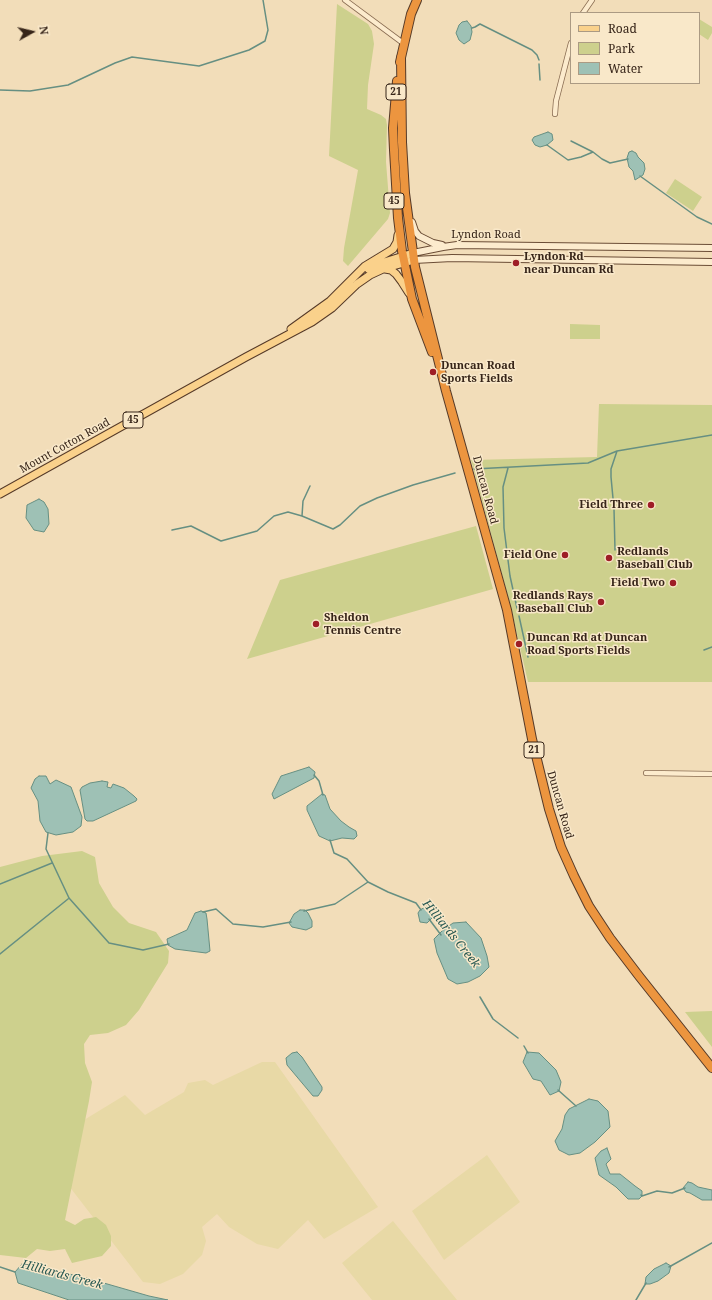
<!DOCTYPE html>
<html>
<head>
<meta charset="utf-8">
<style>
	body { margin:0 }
	#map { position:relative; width:712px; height:1300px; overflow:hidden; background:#f2ddb9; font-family:"Noto Serif",serif }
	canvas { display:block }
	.legend { position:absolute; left:570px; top:12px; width:130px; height:72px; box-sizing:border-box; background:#f9e8c9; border:1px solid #ab9a83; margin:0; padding:5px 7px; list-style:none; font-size:12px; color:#372519 }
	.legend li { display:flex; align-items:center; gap:8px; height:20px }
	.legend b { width:20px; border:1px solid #ab9a83 }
	.north { position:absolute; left:12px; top:12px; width:40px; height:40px; -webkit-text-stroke:3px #f9e8c9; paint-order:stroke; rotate:82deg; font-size:11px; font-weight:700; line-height:16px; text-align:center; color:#372519 }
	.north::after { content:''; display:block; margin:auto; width:14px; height:18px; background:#372519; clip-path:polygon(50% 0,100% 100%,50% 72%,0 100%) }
</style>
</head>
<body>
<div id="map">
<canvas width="712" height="1300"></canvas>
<ul class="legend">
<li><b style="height:5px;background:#fad18b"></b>Road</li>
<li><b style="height:11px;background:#cdd08d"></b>Park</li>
<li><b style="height:11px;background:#9ec1b5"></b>Water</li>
</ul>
<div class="north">N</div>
</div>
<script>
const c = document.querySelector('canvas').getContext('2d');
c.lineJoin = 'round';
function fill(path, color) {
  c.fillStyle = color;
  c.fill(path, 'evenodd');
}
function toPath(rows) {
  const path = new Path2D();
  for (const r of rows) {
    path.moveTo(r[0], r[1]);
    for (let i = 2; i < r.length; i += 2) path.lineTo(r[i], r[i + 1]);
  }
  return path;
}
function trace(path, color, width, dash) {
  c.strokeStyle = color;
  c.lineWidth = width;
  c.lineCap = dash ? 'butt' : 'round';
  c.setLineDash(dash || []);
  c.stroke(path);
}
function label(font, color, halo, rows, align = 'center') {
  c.font = font + ' "Noto Serif",serif';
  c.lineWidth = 3;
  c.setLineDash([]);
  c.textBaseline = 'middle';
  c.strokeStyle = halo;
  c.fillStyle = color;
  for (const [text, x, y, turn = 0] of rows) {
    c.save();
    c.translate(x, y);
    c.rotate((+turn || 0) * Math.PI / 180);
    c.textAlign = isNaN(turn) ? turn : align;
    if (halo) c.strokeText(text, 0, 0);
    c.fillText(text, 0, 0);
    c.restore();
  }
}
fill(toPath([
	[262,1062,275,1062,378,1207,324,1239,308,1220,278,1249,257,1244,229,1227,217,1214,202,1227,206,1241,202,1255,183,1274,160,1284,143,1282,69,1186,84,1120,125,1095,145,1115,184,1092,188,1083,205,1080,213,1085],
	[487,1155,520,1202,444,1260,412,1211],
	[393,1221,457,1300,372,1300,342,1263]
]), '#e8d9a6');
fill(toPath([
	[337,4,368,24,372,31,374,44,368,85,367,109,381,115,386,119,387,125,386,162,390,213,388,219,348,266,343,261,344,248,358,170,329,156],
	[699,19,712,27,712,33,708,40,699,34],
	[675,179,702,197,693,211,666,193],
	[570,324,600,325,600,339,570,339],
	[599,404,712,405,712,682,528,682,510,604,471,460,597,457],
	[476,526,493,589,247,659,280,580],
	[82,851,95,857,99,883,113,907,129,923,156,932,169,951,168,963,139,1010,126,1025,108,1033,90,1035,84,1044,85,1063,92,1082,89,1101,65,1220,75,1225,84,1219,96,1217,106,1225,111,1236,111,1246,102,1256,72,1263,65,1249,50,1251,37,1249,26,1258,0,1255,0,867,42,856],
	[712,1011,712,1047,685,1012]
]), '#cdd08d');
const water = toPath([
	[467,21,471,26,472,32,470,40,464,44,459,40,456,33,459,25,462,22,467,21],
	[548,132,552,134,553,140,547,145,540,147,535,145,532,140,534,137,548,132],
	[632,151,636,153,638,157,644,163,645,169,643,175,635,180,633,171,629,167,627,158,629,152,632,151],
	[39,499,44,502,48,509,49,524,44,532,34,530,26,518,27,505,39,499],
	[309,767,315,772,314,778,274,799,272,794,281,776,309,767],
	[39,776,46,776,50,784,56,780,71,787,82,817,81,826,73,832,56,835,46,832,40,821,38,801,31,788,35,779,39,776],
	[102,781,108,782,107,787,111,788,113,784,124,788,134,796,137,799,136,801,93,821,87,821,85,819,80,790,82,787,90,783,102,781],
	[322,794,325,795,330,809,341,821,349,827,356,831,357,836,354,839,342,838,330,841,319,836,307,810,307,806,322,794],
	[427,906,433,917,427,923,420,922,418,913,420,910,427,906],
	[300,910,305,910,308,913,312,921,312,927,306,930,292,927,289,923,294,914,300,910],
	[201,911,206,913,207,919,210,951,206,953,175,949,168,945,167,939,187,930,195,913,201,911],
	[466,922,481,938,487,956,489,967,480,976,468,982,457,984,448,979,437,953,434,939,442,931,453,923,466,922],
	[297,1052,302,1057,322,1087,322,1090,318,1096,313,1096,287,1065,286,1058,292,1053,297,1052],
	[527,1052,539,1053,556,1070,561,1082,559,1091,550,1095,541,1081,533,1079,523,1062,527,1052],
	[589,1099,598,1101,608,1111,610,1127,595,1142,580,1153,569,1155,559,1150,555,1141,562,1129,565,1115,569,1109,589,1099],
	[607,1148,611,1159,606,1164,610,1174,620,1174,635,1186,642,1191,642,1196,639,1199,628,1199,616,1187,599,1175,595,1158,601,1151,607,1148],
	[688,1182,692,1183,698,1187,712,1190,712,1200,702,1200,690,1193,686,1192,683,1188,688,1182],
	[666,1263,671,1266,669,1273,658,1281,650,1284,645,1284,646,1277,654,1269,666,1263],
	[22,1264,83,1277,149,1296,168,1300,69,1300,18,1283,15,1272,22,1264]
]);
fill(water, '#9ec1b5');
trace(water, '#668f82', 1);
trace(toPath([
	[472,28,475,27,480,24,532,50,537,55,539,60],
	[539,64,540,80],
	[0,90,30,91,68,85,115,63,132,57,199,66,249,50,265,41,268,30,263,0],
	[571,141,593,152,602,159,610,163,628,159],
	[547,145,568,160,581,157,593,152],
	[640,176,697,217,712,224],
	[508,468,503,487,504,528,510,576,517,608],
	[474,469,588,463,617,451,712,435],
	[302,516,303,501,310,486],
	[172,530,191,526,221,541,257,531,274,516,288,512,302,516,333,529,340,525,360,506,377,498,413,485,455,473],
	[615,550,614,509,611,477,611,469,617,451],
	[519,616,528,657],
	[704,650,712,647],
	[314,775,319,781,323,795],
	[48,833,46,849,69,898,109,943,143,950,169,944],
	[330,840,334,853,347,859,368,882,388,892,416,903,421,910],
	[0,884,52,863],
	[304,911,335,904,368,882],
	[203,912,216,909,233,924,263,927,291,922],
	[429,919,441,935],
	[0,954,68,899],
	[480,997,493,1019,518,1038],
	[524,1046,528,1053],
	[558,1090,576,1106],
	[641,1195,642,1196,657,1191,672,1193,685,1188],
	[0,1267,15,1272],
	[669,1267,712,1243],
	[636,1300,646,1283]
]), '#668f82', 1.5);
const street = toPath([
	[345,0,403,43],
	[583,13,592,0],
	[555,114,556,101,571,43],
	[646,773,712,774]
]);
const secondary = toPath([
	[412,222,415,231,419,236,433,243,442,245],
	[413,253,443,247,457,245,712,248],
	[414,260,452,258,712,262]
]);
const primary = toPath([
	[368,269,378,264,413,253],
	[385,269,391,270,396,274,402,282,409,293],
	[291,329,330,301,365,266,393,249,397,242,398,235],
	[0,494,246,357,312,322,332,308,357,284,370,275,383,269,414,260]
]);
const highway = toPath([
	[401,57,402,142,405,193,415,267,446,391,507,610,532,739,549,809,561,847,574,876,589,906,610,938,639,976,712,1068],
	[400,62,411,14,417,0],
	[397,81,393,128,394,150,398,218,402,251,412,299,432,352]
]);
trace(street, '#896c52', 6);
trace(secondary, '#6b4d36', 8);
trace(primary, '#563a28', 9);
trace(highway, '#563a28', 10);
trace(street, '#fcebcd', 4.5);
trace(secondary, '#fcebcd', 6);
trace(primary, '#fad18b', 7);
trace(highway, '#ec953f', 8);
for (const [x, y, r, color] of [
	[516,263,4,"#9e1d26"],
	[433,372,4,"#9e1d26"],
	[651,505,4,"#9e1d26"],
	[565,555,4,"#9e1d26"],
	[609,558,4,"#9e1d26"],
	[673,583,4,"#9e1d26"],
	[601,602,4,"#9e1d26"],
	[316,624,4,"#9e1d26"],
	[519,644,4,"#9e1d26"]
]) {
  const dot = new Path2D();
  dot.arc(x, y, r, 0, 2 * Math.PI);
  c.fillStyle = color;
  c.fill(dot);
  trace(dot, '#f9e8c9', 1.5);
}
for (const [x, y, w] of [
	[396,92,20],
	[394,201,20],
	[133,420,20],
	[534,750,20]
]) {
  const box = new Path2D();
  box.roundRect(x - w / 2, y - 8, w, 16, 3);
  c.fillStyle = '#f9e8c9';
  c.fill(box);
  trace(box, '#372519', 1);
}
label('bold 10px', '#372519', null, [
	["21",396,92],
	["45",394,201],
	["45",133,420],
	["21",534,750]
]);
label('11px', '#372519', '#f9e8c9', [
	["Lyndon Road",486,235],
	["Mount Cotton Road",65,446,-29],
	["Duncan Road",485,490,75],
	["Duncan Road",560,805,74]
]);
label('bold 11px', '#372519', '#f9e8c9', [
	["Lyndon Rd",524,257],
	["near Duncan Rd",524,270],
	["Duncan Road",441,366],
	["Sports Fields",441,379],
	["Field Three",643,505,"right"],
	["Redlands",617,552],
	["Baseball Club",617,565],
	["Field One",557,555,"right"],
	["Field Two",665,583,"right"],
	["Redlands Rays",593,596,"right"],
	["Baseball Club",593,609,"right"],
	["Sheldon",324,618],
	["Tennis Centre",324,631],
	["Duncan Rd at Duncan",527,638],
	["Road Sports Fields",527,651]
], 'left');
label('italic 12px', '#275852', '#f9e8c9', [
	["Hilliards Creek",451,934,51],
	["Hilliards Creek",62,1275,15]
]);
</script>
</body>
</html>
